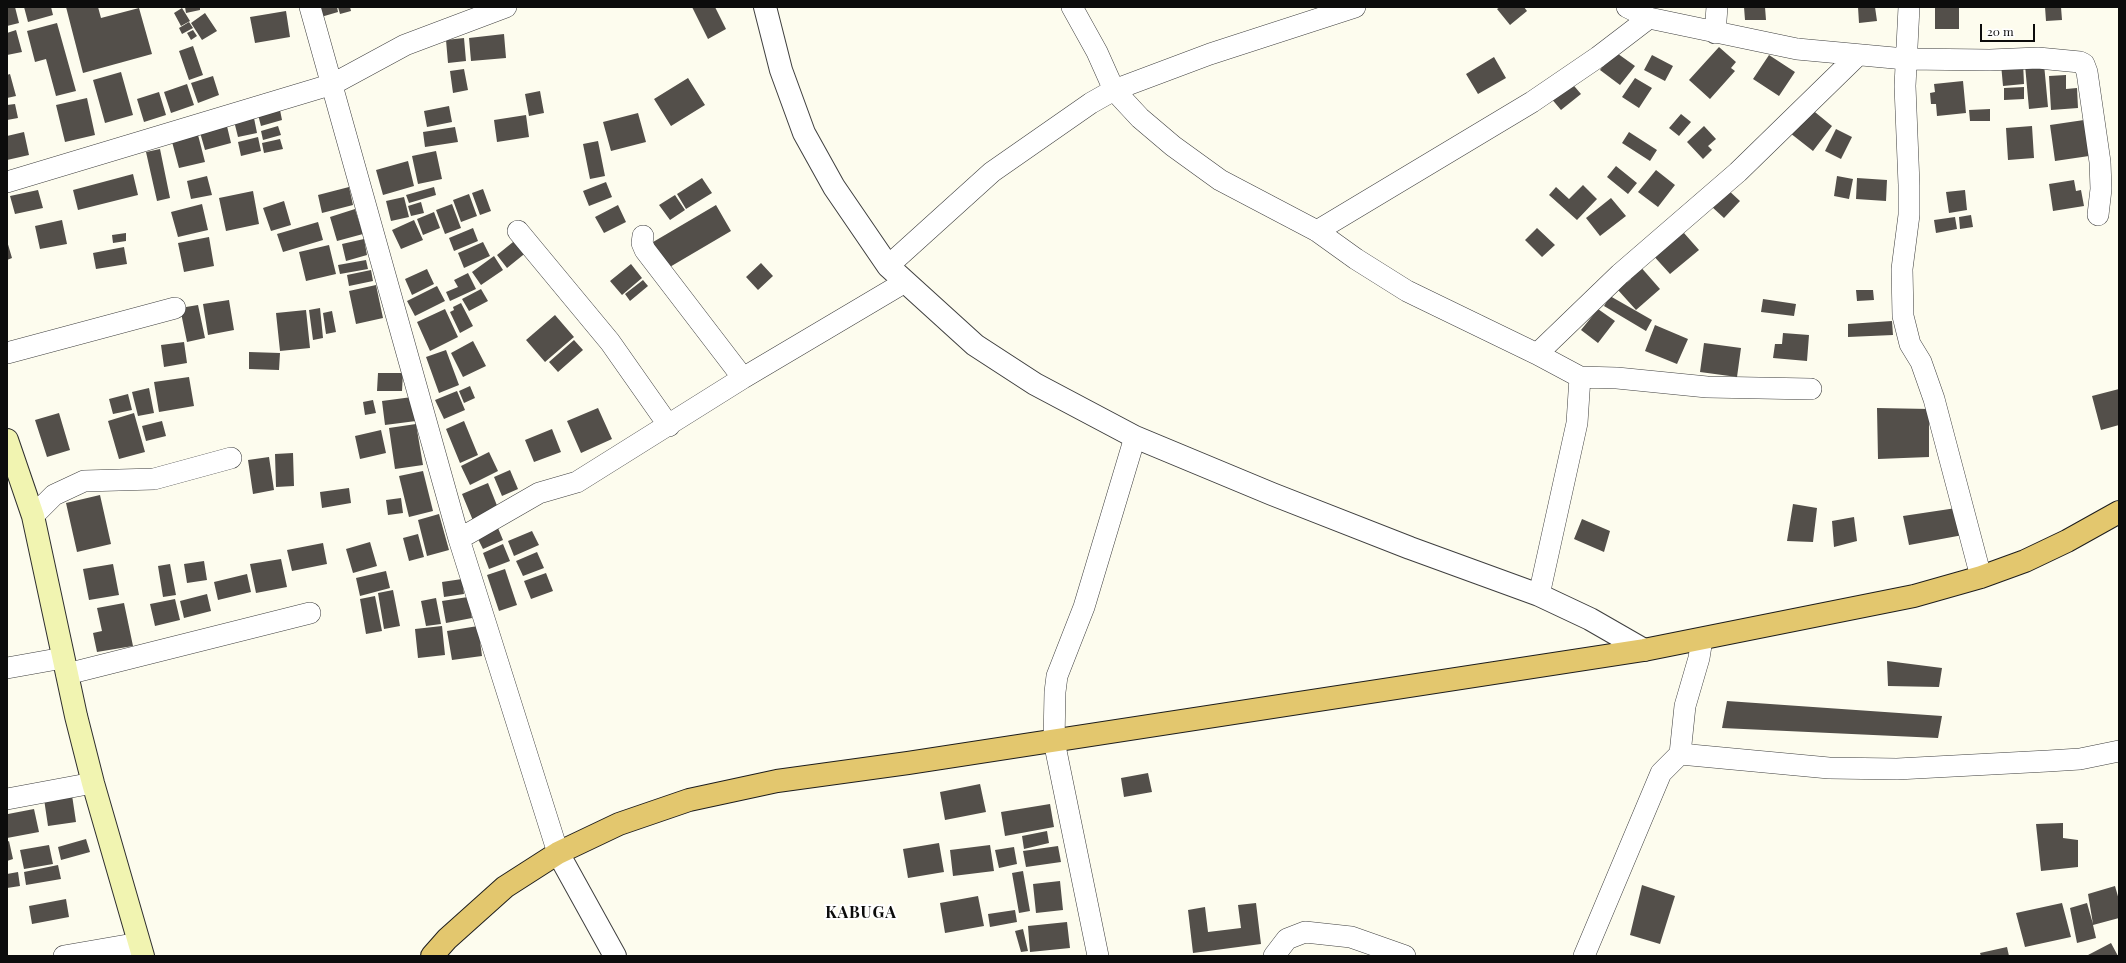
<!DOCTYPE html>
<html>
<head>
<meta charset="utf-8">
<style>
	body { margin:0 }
	#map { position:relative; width:2126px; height:963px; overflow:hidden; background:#fdfcee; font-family:"Playfair Display",serif }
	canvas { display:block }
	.frame { position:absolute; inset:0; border:8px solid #0c0c0c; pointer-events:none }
	.scale { position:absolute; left:1980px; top:24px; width:55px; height:18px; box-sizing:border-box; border:2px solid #0c0c0c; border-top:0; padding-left:5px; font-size:12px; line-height:14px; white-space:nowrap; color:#0c0c0c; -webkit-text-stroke:3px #fff; paint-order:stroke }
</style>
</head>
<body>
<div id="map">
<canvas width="2126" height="963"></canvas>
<div class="frame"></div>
<div class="scale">20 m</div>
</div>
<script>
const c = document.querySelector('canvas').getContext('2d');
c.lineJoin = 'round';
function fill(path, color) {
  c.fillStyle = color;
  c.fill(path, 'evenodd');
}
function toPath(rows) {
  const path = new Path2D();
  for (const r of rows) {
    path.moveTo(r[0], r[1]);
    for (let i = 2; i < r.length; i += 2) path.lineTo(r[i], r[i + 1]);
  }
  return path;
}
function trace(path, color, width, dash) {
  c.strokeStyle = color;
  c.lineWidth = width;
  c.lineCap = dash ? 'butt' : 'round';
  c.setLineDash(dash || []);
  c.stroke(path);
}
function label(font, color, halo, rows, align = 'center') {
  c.font = font + ' "Playfair Display",serif';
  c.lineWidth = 4;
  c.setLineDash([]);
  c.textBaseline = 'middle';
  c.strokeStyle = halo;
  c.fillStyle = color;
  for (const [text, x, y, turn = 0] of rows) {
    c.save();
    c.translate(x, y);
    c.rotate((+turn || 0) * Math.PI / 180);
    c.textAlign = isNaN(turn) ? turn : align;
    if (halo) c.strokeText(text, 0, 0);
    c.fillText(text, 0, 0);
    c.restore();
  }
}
fill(toPath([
	[7,7,15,7,19,23,7,26],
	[24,7,51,7,53,15,28,22],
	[66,7,98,7,101,18,139,8,152,54,83,73],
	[185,7,200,7,200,10,186,13],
	[324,7,337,7,338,12,321,17,318,9],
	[338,7,350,7,351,11,340,14],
	[692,7,715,7,726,29,708,39],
	[1500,7,1524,7,1527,11,1510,25,1497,9],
	[1744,7,1765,7,1766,20,1745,20],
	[1858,7,1875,7,1877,21,1859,23],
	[1935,7,1959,7,1959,29,1935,29],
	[2045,7,2061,7,2062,20,2046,21],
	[182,8,190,21,181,26,174,13],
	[286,11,290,37,255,43,250,17],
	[205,13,217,31,202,40,191,23],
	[189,22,193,28,182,34,179,28],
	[57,23,76,91,56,96,46,59,35,62,27,31],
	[16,30,22,52,7,55,7,33],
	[193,30,197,36,191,40,187,33],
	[504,34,506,58,471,61,469,38],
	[464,38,466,61,448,63,446,40],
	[193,46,203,75,189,80,179,51],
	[1719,47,1736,62,1731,68,1735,71,1710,99,1689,80],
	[1614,51,1635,66,1620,85,1600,70],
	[1652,55,1673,66,1665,81,1644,70],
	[1769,55,1795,72,1779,96,1753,79],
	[1494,57,1506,78,1478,94,1466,74],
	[2023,62,2024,84,2003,86,2001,64],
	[2044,64,2048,107,2029,109,2025,65],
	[464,69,468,90,453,93,450,71],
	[121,72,133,115,105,123,93,80],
	[10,74,16,96,7,98,7,75],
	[2066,75,2066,89,2077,88,2078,108,2051,110,2049,76],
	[213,76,219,95,198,103,191,83],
	[688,78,705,105,671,126,654,99],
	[1635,78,1652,88,1639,108,1622,97],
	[1569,80,1581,94,1561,110,1550,97],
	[1963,81,1966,113,1937,116,1936,104,1931,104,1930,93,1935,92,1934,84],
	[187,84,194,105,171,113,164,92],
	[2024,87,2024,99,2004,100,2004,88],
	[540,91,544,113,529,116,525,94],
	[159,92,166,115,144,122,137,99],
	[87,98,95,135,65,142,56,105],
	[15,104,18,118,7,120,7,105],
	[279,105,282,120,261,126,257,111],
	[449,106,452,122,427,127,424,111],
	[1810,108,1832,126,1813,151,1790,133],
	[1990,109,1990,121,1970,121,1969,110],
	[253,113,257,133,238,137,233,117],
	[638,113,646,142,611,151,603,122],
	[1681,114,1691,122,1679,136,1669,128],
	[526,115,529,137,497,142,494,120],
	[2084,120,2089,156,2055,161,2050,125],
	[226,122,231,143,205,150,199,129],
	[278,126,281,135,263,140,261,131],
	[1704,126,1716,139,1708,146,1712,150,1703,159,1687,142],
	[2032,126,2034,158,2008,160,2006,128],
	[455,127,458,142,425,147,423,132],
	[1836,129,1852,137,1841,159,1825,151],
	[197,131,205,162,179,168,171,138],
	[24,132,29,155,7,160,7,136],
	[1629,132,1657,150,1650,161,1622,143],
	[258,137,261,151,241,156,238,142],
	[280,139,283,149,264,153,262,143],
	[598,141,605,176,590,179,583,144],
	[160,149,170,198,157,201,146,152],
	[436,151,442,179,418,184,412,156],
	[408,161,414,186,383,195,376,170],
	[1616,166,1637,183,1628,194,1607,177],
	[1656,170,1675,185,1658,207,1638,192],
	[133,174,138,195,78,210,73,190],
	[207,176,212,195,191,199,187,181],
	[1837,176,1853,179,1849,199,1834,196],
	[702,178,712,193,686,209,677,194],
	[1857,178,1887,180,1886,201,1856,199],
	[2074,180,2076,191,2081,190,2084,206,2053,211,2049,184],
	[606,182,612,197,589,206,583,191],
	[1583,185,1597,199,1577,220,1549,195,1556,187,1569,199],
	[349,187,353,205,322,213,318,195],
	[434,187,436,195,409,203,406,195],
	[1726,188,1740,201,1724,218,1711,206],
	[483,189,491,211,480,215,472,193],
	[38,190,43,208,15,214,10,196],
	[1965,190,1967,210,1949,213,1946,192],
	[253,191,259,224,226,231,219,198],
	[469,194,477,216,461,222,453,200],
	[675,195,685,210,670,220,659,205],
	[404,197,409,217,391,221,386,201],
	[1611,198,1626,216,1600,236,1586,218],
	[284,201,291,225,271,231,263,208],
	[421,202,424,213,411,216,408,206],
	[202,204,208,230,178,237,171,212],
	[452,204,461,228,445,234,436,210],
	[618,205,626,222,604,233,595,217],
	[716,205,731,231,663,271,648,245],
	[355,209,363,234,337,241,330,217],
	[434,212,440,228,423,235,417,219],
	[1971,215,1973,227,1960,229,1959,217],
	[1955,217,1957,229,1936,233,1934,220],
	[62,220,67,244,40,249,35,226],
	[414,220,423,240,401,249,392,230],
	[318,222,323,240,283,252,277,234],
	[473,228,478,241,454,251,449,238],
	[1537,228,1555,245,1542,257,1525,240],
	[126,233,126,241,113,243,112,235],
	[1684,233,1699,250,1670,274,1651,253],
	[209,237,214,266,184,272,178,243],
	[518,238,528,251,507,268,497,255],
	[364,239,367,255,346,261,342,244],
	[7,241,12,258,7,260],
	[483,242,490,256,464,268,458,253],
	[329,245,336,274,306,281,299,252],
	[124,247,127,264,96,269,93,253],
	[494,256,503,270,481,285,472,272],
	[366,260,368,269,340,274,338,265],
	[761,263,773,276,758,290,746,277],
	[631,264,642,278,622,295,610,281],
	[1639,265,1660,289,1636,310,1618,290,1631,279,1628,275],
	[427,269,434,284,412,295,405,279],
	[371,270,373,281,349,286,347,275],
	[468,273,476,289,450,301,446,292,458,287,454,280],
	[643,280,648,286,630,301,625,294],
	[376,285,383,318,356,324,349,291],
	[437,286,445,301,415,316,407,301],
	[481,289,488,301,469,311,462,299],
	[1856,290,1873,290,1874,300,1857,301],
	[1610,296,1652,320,1646,331,1604,306],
	[1763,299,1796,304,1794,316,1761,312],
	[229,300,234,330,208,335,203,304],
	[461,303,473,326,460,333,450,312,454,310,453,307],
	[198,305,205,338,187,342,180,308],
	[320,308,323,338,313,340,309,310],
	[445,309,458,337,430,351,417,322],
	[1598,309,1615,321,1598,343,1581,330],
	[306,310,310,348,280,351,276,313],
	[332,311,336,332,326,334,323,313],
	[555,315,574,337,545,362,526,340],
	[1892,321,1893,335,1848,337,1848,324],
	[1655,325,1688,339,1677,364,1645,351],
	[1783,333,1809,335,1807,361,1773,358,1775,344,1782,344],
	[574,340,583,350,558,372,549,362],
	[473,341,486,366,463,377,451,353],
	[184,342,187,363,164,367,161,345],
	[1704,343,1741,348,1737,377,1700,372],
	[446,350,459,385,439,393,426,357],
	[249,352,280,353,279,370,249,369],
	[378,373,403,373,402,391,377,391],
	[189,377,194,406,159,412,154,382],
	[470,386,475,398,464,403,459,391],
	[149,388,154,413,138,416,132,392],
	[2119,389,2119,425,2101,430,2092,396],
	[457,391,465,410,444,419,435,400],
	[128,394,132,410,113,414,109,399],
	[412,397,416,421,385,425,382,401],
	[373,400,376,413,365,415,363,402],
	[598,408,612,439,581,453,567,421],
	[1877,408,1929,409,1929,457,1878,459],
	[59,413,70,450,47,457,35,420],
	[134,413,145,452,119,459,108,421],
	[162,421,166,436,146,441,142,426],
	[464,421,478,455,460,463,446,429],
	[416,424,423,465,395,469,389,428],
	[552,429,561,452,534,462,525,440],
	[381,430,386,453,360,459,355,436],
	[489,452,498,471,470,485,461,466],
	[293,453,294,486,276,487,275,454],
	[269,457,274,490,253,494,248,460],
	[510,470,518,489,502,496,494,477],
	[423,471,433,511,409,517,399,476],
	[488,483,500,513,474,523,462,494],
	[349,488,351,503,322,508,320,492],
	[100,495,111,544,77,552,66,503],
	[401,498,403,513,388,515,386,500],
	[1793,504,1817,508,1813,542,1787,541],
	[1963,507,1963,535,1909,545,1903,516],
	[439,514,449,550,427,556,418,520],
	[1854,517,1857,541,1834,547,1832,521],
	[1582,519,1610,531,1604,552,1574,539],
	[498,528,503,540,483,549,477,537],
	[532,531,539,545,514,556,508,541],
	[418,534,424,557,409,561,403,538],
	[370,542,377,566,353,573,346,549],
	[323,543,327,564,292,571,287,550],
	[503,544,510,561,489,569,483,553],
	[537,552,544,568,523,576,516,561],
	[281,559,287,587,256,593,250,564],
	[204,561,207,580,187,583,184,564],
	[113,564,119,595,89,600,83,569],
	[170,564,176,595,163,597,158,566],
	[505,569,517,605,499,611,487,575],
	[386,571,390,588,360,596,356,578],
	[546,573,553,591,531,599,524,581],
	[247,574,251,592,218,600,214,582],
	[462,579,464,594,444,597,442,582],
	[393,590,400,626,384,629,378,593],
	[207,594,211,611,184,618,180,601],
	[375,596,382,631,366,634,360,599],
	[468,597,472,618,446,623,442,601],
	[436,598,441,624,426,626,421,601],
	[175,599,180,620,155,626,150,604],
	[124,603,133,646,97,652,93,633,102,631,97,608],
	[442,626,445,655,418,658,415,629],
	[478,626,482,656,452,660,447,631],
	[1887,661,1942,668,1939,687,1888,686],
	[1727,701,1942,716,1938,738,1722,728],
	[1148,773,1152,792,1124,797,1121,778],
	[980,784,986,812,945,820,940,792],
	[72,795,76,822,48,826,44,799],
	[1050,804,1054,827,1005,836,1001,812],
	[34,809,39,832,7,838,8,814],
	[2063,823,2063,838,2078,840,2078,867,2041,871,2036,824],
	[1047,831,1049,843,1024,849,1022,836],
	[86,839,90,852,61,860,58,847],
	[9,841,13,859,7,861,7,842],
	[939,843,944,872,908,878,903,849],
	[49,845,53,864,24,869,20,850],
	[990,845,994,871,953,876,950,850],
	[1058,846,1061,862,1026,867,1023,851],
	[1014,847,1017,864,999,868,995,850],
	[58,865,61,879,26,885,24,872],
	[1023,871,1030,911,1019,913,1012,873],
	[18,872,20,886,7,888,7,874],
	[1060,881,1063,910,1036,913,1033,884],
	[1642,885,1675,896,1660,944,1630,935],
	[2115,886,2119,900,2119,918,2093,925,2096,938,2077,943,2070,908,2087,903,2093,924,2088,894],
	[978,896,984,926,945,933,940,903],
	[66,899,69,917,32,924,29,906],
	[1256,903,1261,944,1193,953,1188,910,1205,907,1208,932,1241,928,1238,905],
	[2062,903,2071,937,2025,947,2016,913],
	[1015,910,1017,922,990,927,988,914],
	[1067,922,1070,948,1030,952,1028,926],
	[1023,929,1028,951,1021,952,1015,931],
	[2111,943,2118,956,2088,955],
	[2007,947,2009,956,1981,956,1980,953]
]), '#534f4a');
const minor = toPath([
	[310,7,459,539,558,853],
	[1072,7,1097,52,1114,90,1140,118,1173,146,1220,180,1317,231,1356,259,1407,291,1537,354,1620,274,1738,172,1857,56],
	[1627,7,1649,18,1797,49,1905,59,1990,60,2038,58,2080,62,2084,64,2087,72,2100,162,2101,189,2098,215],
	[1909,7,1905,86,1909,185,1909,215,1902,269,1903,316,1910,344,1921,362,1934,399,1981,577],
	[1715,33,1717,7],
	[7,182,333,84,405,45,506,7],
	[518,231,610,342,669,426],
	[1317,231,1532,102,1598,57,1649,18],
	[643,236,642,243,645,250,743,378],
	[888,266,992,172,1091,103,1114,90,1210,54,1355,7],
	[7,353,175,308],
	[1537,354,1580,377,1577,423,1539,595],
	[1580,377,1617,378,1707,387,1811,389],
	[33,516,54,495,84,481,154,479,231,458],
	[459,539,539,493,577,482,743,378,905,282],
	[7,668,63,658],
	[67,674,310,613],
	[1680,754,1829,768,1897,769,2048,761,2080,759,2119,751],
	[7,799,93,783],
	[64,956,139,943],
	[1098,956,1054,741,1055,692,1057,676,1084,607,1135,437],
	[1274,956,1287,939,1305,932,1351,937,1405,956],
	[1584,956,1661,773,1680,754,1685,706,1699,658,1702,639]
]);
const tertiary = toPath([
	[765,7,781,70,804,133,834,187,888,266,975,345,1035,384,1135,437,1272,494,1410,548,1539,595,1590,619,1644,650],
	[558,853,615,956]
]);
const secondary = toPath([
	[7,440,33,516,76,716,93,783,143,956]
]);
const trunk = toPath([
	[432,956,447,939,505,887,558,853,619,824,689,800,777,781,908,763,1644,650,1914,596,1981,577,2025,561,2067,541,2119,512]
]);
trace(minor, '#3f3f3f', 22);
trace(tertiary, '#3f3f3f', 24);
trace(secondary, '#2e2e2e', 24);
trace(trunk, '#1d1d1d', 24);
trace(minor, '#fff', 21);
trace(tertiary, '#fff', 22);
trace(secondary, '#f1f4b1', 22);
trace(trunk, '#e3c76e', 22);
c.letterSpacing = '1px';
label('bold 16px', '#0c0c0c', '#fff', [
	["KABUGA",861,913]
]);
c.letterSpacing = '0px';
</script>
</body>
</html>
